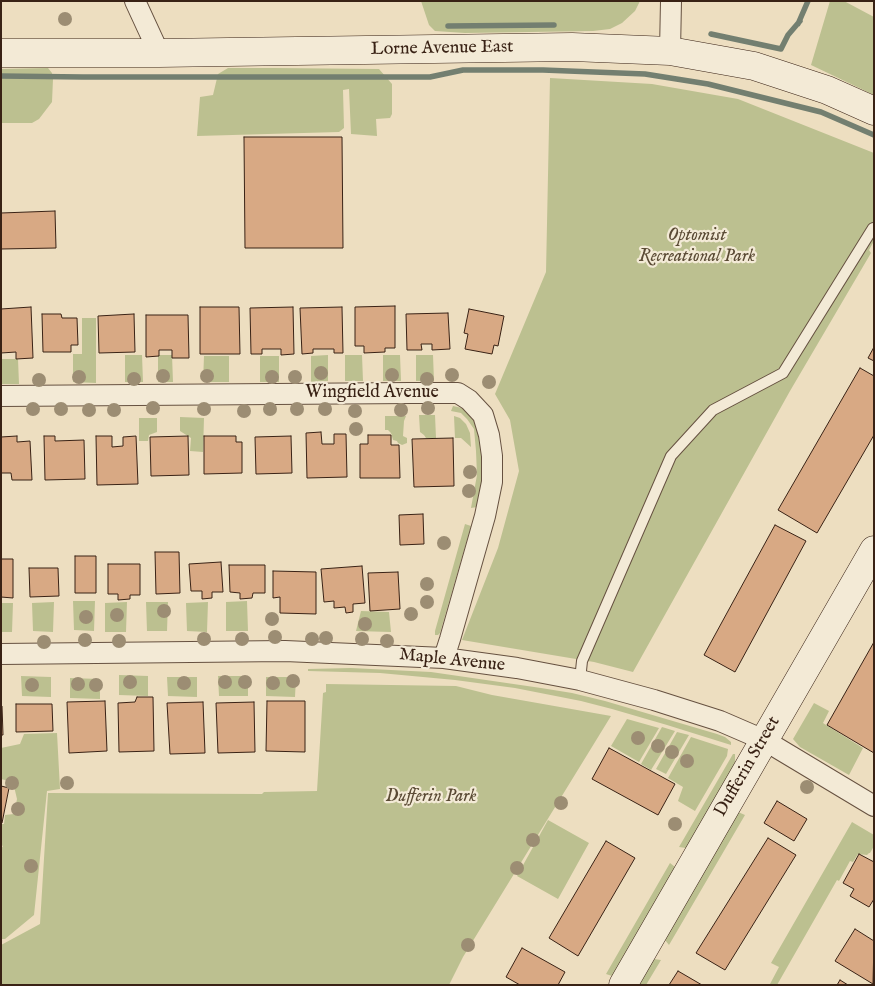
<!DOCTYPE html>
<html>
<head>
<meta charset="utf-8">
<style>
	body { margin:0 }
	#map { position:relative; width:875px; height:986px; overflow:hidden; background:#eddec0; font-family:"IM FELL English",serif }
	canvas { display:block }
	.frame { position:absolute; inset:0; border:2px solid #392215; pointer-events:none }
</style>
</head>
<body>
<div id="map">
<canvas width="875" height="986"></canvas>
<div class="frame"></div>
</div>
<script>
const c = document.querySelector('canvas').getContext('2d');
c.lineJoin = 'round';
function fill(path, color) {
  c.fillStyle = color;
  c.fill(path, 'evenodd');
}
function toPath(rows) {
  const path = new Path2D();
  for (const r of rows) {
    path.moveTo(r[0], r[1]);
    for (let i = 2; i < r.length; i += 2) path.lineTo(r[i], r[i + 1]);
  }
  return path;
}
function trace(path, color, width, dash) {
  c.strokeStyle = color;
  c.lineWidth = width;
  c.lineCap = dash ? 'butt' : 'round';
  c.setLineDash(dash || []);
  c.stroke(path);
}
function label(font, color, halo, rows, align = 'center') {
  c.font = font + ' "IM FELL English",serif';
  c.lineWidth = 4.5;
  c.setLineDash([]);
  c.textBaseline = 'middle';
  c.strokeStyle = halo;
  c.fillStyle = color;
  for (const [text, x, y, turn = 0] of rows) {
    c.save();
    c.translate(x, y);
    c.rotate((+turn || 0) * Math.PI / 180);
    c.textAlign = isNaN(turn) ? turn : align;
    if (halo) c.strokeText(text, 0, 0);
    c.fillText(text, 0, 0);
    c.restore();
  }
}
fill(toPath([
	[421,1,640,1,635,11,622,23,610,29,593,31,465,33,435,31,429,25],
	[830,1,844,1,874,17,874,95,811,65],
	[48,68,52,73,53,79,52,102,39,119,32,123,1,123,1,69],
	[228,68,274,68,379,69,392,84,392,114,390,118,376,119,377,136,351,134,349,89,343,90,344,128,339,132,197,136,200,97,213,95,218,74],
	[550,78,652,84,738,99,874,153,874,241,869,250,871,253,790,391,633,672,594,662,462,640,498,548,519,471,510,420,495,394,546,272],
	[82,318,96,318,96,383,73,382,73,354,82,354],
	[125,355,142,355,143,382,125,382],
	[158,355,172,355,173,382,158,382],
	[328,355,328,381,311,382,311,356],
	[345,355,362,355,363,381,345,381],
	[383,355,400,355,401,381,383,381],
	[416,355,433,355,434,381,416,381],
	[204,356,229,356,229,382,203,382],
	[260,356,279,356,279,382,260,382],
	[1,359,18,359,19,384,1,384],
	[453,406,462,408,471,415,477,422,481,443,483,481,477,507,471,508,477,475,476,451,474,429,467,419,461,413,451,411],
	[419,415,435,415,436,438,426,438,424,435,420,432],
	[385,416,406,416,404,421,403,436,407,438,407,443,402,445,398,443,397,441,393,440,391,433,388,430,385,430],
	[454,416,460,418,466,424,470,433,471,447,461,438,455,438],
	[180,417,204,418,203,452,190,451,191,438,180,431],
	[139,418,157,418,157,432,149,435,148,441,139,441],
	[465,524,471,526,440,633,438,635,435,635,435,631],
	[73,601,95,601,94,631,74,630],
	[247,601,248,631,226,631,226,602],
	[54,602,53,632,33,631,32,603],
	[127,602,126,632,105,632,105,603],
	[146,602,168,602,167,631,147,631],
	[208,602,207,632,187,631,186,603],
	[1,603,13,603,12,632,1,632],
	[361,611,389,612,391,632,356,631],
	[351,668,431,672,541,688,572,693,605,701,717,734,725,737,731,742,731,745,667,725,612,709,581,701,515,688,455,680,380,673,308,671,308,669],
	[119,675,148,676,148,696,119,695],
	[21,676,51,677,51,697,22,696],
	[218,676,248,676,248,696,219,696],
	[167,677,197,677,197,697,168,696],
	[266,677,296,677,295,697,266,696],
	[70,678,100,679,100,699,70,698],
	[326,684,456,686,492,695,611,716,463,957,449,985,1,985,1,945,40,924,48,793,262,794,264,792,317,791,323,693,326,692],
	[814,703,829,711,823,723,863,748,849,775,800,747,793,739],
	[627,719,659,728,639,762,611,746],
	[662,727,675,731,651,770,641,764],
	[677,732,689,735,666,774,656,769],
	[57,733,60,789,47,791,34,915,5,939,1,939,1,849,3,846,1,845,1,824,4,824,5,815,14,814,17,799,13,782,1,779,1,748,20,744,24,734],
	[691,737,728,749,727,756,695,811,678,801,683,787,668,778],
	[733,754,735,754,735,762,733,767,686,848,679,847],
	[738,812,745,815,669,945,665,940],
	[548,820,589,843,558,899,517,876],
	[852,822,874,835,874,846,870,853,869,853,867,855,858,854,853,862,850,861,839,881,837,880,777,985,772,985,770,984,779,967,771,963],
	[670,863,675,867,612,976,606,974],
	[654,959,661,960,646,985,639,985]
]), '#bcc090');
trace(toPath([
	[798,24,808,1],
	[448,26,554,25],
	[711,34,781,49,788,35,800,21],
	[1,76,83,77,430,77,463,70,543,70,645,74,708,84,821,112,874,135]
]), '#737f70', 5.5);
const building = toPath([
	[244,137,342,137,343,248,245,248,244,137],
	[55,211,56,248,1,249,1,213,55,211],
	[395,306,395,348,385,348,385,352,364,353,364,346,355,346,355,307,395,306],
	[31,307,33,358,16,359,16,352,1,353,1,309,31,307],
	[200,307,239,307,240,354,200,354,200,307],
	[293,307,294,354,281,355,281,349,262,349,262,354,251,354,250,308,293,307],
	[342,307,343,353,334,353,334,349,313,349,313,353,302,354,300,308,342,307],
	[469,309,504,316,498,346,494,345,492,354,465,349,468,334,464,333,469,309],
	[448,313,450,349,432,350,432,344,421,344,422,350,407,350,406,314,448,313],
	[42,314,61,314,62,318,77,318,78,345,71,345,71,352,43,352,42,314],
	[134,314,135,352,99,353,98,316,134,314],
	[146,315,188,315,189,358,172,358,172,350,159,350,159,356,146,357,146,315],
	[874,347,874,361,868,358,874,347],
	[860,368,874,376,874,435,817,533,778,510,860,368],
	[321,432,322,444,334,444,334,434,346,434,347,477,307,478,306,433,321,432],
	[368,435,391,435,391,445,399,445,400,478,360,478,360,444,368,444,368,435],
	[17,436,17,442,30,441,32,480,12,480,11,473,1,473,1,437,17,436],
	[44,436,55,436,55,441,84,440,85,479,45,480,44,436],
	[96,436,112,436,112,447,123,446,123,437,136,436,138,484,97,485,96,436],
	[188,436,189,475,151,476,150,437,188,436],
	[204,436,236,436,236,442,242,442,242,473,204,474,204,436],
	[291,436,292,473,256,474,255,437,291,436],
	[453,438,454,486,414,487,412,439,453,438],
	[423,514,424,544,400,545,399,515,423,514],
	[775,525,806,541,735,672,704,655,775,525],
	[155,552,179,552,180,593,156,594,155,552],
	[75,556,96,556,96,593,75,593,75,556],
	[1,559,13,559,13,598,1,597,1,559],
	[221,562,223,592,212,592,212,598,202,599,202,591,191,591,189,564,221,562],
	[108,564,140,564,140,595,130,595,130,599,118,600,118,594,108,594,108,564],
	[229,565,265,565,265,593,253,593,252,598,240,599,240,593,230,592,229,565],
	[362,566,365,603,353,604,353,612,346,613,345,607,334,608,334,601,324,602,321,569,362,566],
	[29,568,58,568,59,596,30,597,29,568],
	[273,571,316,572,316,614,280,613,280,597,273,598,273,571],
	[398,572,400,609,370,611,368,573,398,572],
	[874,642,874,753,827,725,874,642],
	[137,697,153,697,154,751,119,752,118,703,135,702,137,697],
	[105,701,107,751,69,753,67,702,105,701],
	[267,701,305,701,305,752,266,751,267,701],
	[203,702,205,753,170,754,167,703,203,702],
	[254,702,255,752,218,753,216,703,254,702],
	[16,704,52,704,53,731,16,732,16,704],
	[1,706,2,706,3,735,1,735,1,706],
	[609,748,675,784,658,815,592,779,609,748],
	[1,786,9,788,2,823,1,822,1,786],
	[777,801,807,819,794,841,764,823,777,801],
	[768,838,796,855,725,970,696,953,768,838],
	[606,841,635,858,578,956,549,938,606,841],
	[859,854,874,862,874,899,869,907,850,896,854,889,843,883,859,854],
	[855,929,874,941,873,984,835,961,855,929],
	[522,948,565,972,558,985,520,985,506,977,522,948],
	[678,971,702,985,669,985,678,971],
	[840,980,848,985,837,985,840,980]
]);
fill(building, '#d8a984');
trace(building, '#392215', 1);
const lane = toPath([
	[580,680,582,661,671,456,713,410,783,373,873,228]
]);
const street = toPath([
	[135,1,159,53],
	[670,51,671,1],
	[1,396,411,393,458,393,469,400,483,415,489,435,492,456,492,482,485,516,450,639,444,658],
	[1,654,285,651,444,658,517,668,580,680,654,700,720,721,764,740,874,806]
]);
const secondary = toPath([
	[1,53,159,53,572,47,670,51,754,66,827,90,874,111],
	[623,985,874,550]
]);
trace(lane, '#665140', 12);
trace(street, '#665140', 22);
trace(secondary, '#392215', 29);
trace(lane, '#f3ead6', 10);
trace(street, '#f3ead6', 20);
trace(secondary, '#f3ead6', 28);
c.fillStyle = '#9c8d73';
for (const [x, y] of [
	[65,19],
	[321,373],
	[392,375],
	[452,375],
	[163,376],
	[207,376],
	[79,377],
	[272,377],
	[295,377],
	[134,379],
	[427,379],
	[39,380],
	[489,382],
	[153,408],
	[428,408],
	[33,409],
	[61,409],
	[204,409],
	[270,409],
	[297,409],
	[325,409],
	[89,410],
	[114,410],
	[401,410],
	[244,411],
	[355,411],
	[356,429],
	[470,472],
	[469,491],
	[444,543],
	[427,584],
	[427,602],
	[164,611],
	[411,614],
	[117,615],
	[86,617],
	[272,619],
	[365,624],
	[275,637],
	[326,638],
	[204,639],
	[242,639],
	[312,639],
	[362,639],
	[85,640],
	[119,641],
	[387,641],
	[44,642],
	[293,681],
	[130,682],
	[225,682],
	[245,682],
	[184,683],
	[273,683],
	[78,684],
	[32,685],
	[96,685],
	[638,738],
	[658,746],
	[672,752],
	[687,761],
	[12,783],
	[67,783],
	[807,787],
	[561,803],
	[18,809],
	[675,824],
	[533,840],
	[31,866],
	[517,868],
	[468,945]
]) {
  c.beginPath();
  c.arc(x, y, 7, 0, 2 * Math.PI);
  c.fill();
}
label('18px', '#392215', '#f3ead6', [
	["Lorne Avenue East",442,49,-1],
	["Wingfield Avenue",372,393],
	["Maple Avenue",452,661,6],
	["Dufferin Street",748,767,-60]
]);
label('italic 18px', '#5a4a34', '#f3ead6', [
	["Optomist",697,236],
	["Recreational Park",697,257],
	["Dufferin Park",431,797]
]);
</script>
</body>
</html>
